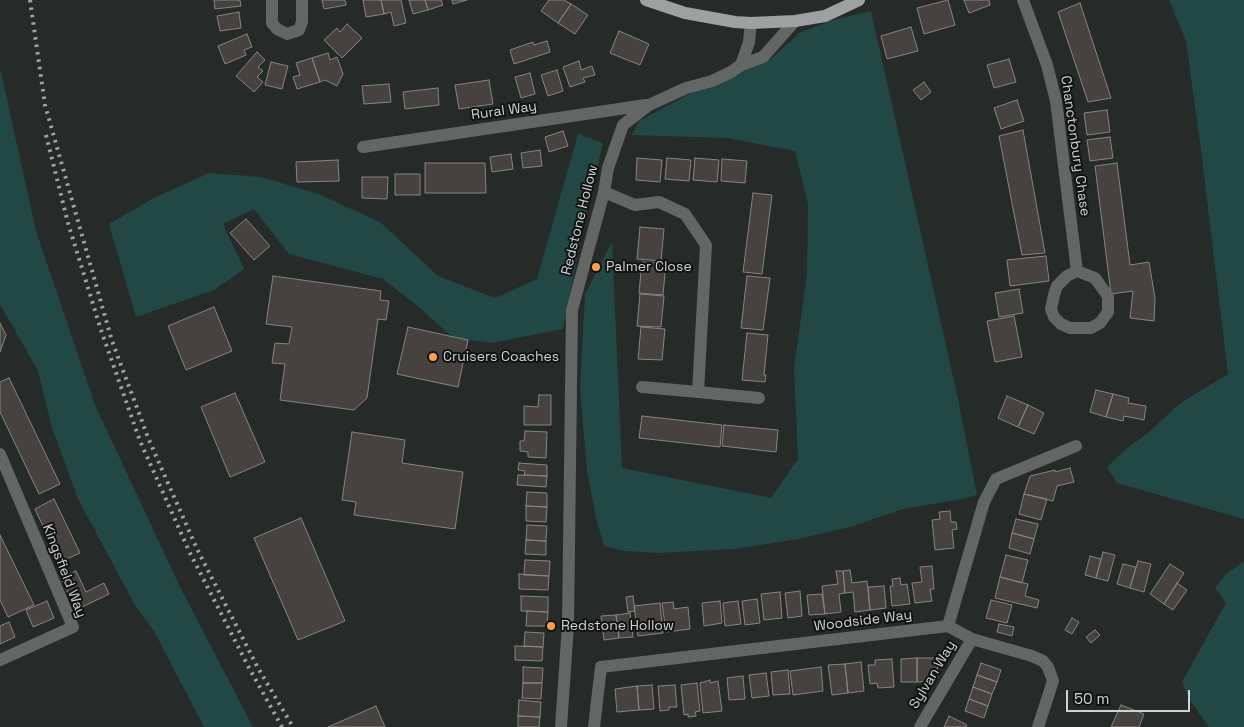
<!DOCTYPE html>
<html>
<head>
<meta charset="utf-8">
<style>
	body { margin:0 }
	#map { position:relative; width:1244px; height:727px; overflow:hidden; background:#262b2a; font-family:"Space Grotesk",sans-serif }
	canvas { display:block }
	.scale { position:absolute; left:1066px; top:690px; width:124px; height:22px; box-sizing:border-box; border:2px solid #d0d3d2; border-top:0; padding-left:6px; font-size:15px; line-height:18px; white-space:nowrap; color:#d0d3d2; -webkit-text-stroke:4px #111312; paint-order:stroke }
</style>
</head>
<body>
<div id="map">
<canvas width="1244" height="727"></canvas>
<div class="scale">50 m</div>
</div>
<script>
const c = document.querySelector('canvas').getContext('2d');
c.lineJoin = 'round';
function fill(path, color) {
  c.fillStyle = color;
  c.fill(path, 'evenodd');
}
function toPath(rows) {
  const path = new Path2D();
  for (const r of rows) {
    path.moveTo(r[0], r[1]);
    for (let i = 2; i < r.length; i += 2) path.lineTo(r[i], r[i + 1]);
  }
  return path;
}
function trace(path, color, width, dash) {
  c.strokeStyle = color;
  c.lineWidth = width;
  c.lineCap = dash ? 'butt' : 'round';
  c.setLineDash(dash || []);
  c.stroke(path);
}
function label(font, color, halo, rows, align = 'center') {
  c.font = font + ' "Space Grotesk",sans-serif';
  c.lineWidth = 4;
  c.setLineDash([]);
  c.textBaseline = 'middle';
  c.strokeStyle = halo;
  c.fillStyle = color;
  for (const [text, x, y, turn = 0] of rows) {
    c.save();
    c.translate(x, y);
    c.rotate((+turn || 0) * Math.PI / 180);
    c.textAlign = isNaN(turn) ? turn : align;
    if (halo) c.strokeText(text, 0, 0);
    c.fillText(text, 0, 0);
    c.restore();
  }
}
fill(toPath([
	[1169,0,1244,0,1244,519,1117,483,1107,467,1126,449,1148,433,1179,404,1228,374,1201,150,1186,41],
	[871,11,958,399,977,495,962,499,903,509,850,527,798,539,735,549,657,553,625,551,604,546,596,518,587,470,580,389,585,294,612,242,622,468,771,498,798,459,794,368,807,274,808,204,795,151,727,138,632,135,639,121,704,86,772,58,799,33,833,20],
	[0,68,36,231,95,405,180,587,253,727,204,727,154,631,136,607,78,499,52,428,38,371,0,304],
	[578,134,603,143,585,219,563,329,492,343,453,338,420,308,383,279,289,254,254,209,223,224,244,269,214,290,136,317,109,224,152,199,209,173,261,177,318,194,380,222,438,276,495,298,537,279],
	[1244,561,1244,727,1209,727,1189,699,1182,682,1226,603,1215,588,1225,575]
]), '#214844');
const building = toPath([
	[214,0,240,0,241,6,215,9,214,0],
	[322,0,345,0,346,5,324,9,322,0],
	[363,0,381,0,384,14,366,17,363,0],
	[381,0,401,0,406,23,394,26,391,12,384,14,381,0],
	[409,0,425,0,428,10,413,14,409,0],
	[425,0,441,0,443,5,428,10,425,0],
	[452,0,467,0,453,4,452,0],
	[549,0,564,0,571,4,558,23,541,11,549,0],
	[948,0,955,25,924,34,917,8,948,0],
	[964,0,989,0,990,5,969,13,964,0],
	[1080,3,1111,98,1088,102,1058,12,1080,3],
	[571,4,588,15,575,34,558,23,571,4],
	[239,12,241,28,220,31,217,16,239,12],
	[347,24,362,38,342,58,324,40,337,28,340,32,347,24],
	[911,27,918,51,887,59,881,36,911,27],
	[619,31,649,44,640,65,610,53,619,31],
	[247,34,252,47,244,50,246,55,225,64,218,46,247,34],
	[547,41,550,52,514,64,510,50,533,42,534,45,547,41],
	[257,52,265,60,258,67,263,71,257,77,263,82,254,92,236,76,257,52],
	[328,53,330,60,337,57,343,74,337,86,325,80,320,82,312,58,328,53],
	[312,58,320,82,297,89,293,77,300,75,296,63,312,58],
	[1009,59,1016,82,994,88,987,65,1009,59],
	[579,61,581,70,592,66,595,75,583,78,585,82,570,87,563,67,579,61],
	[271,62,288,66,282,89,265,85,271,62],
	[557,70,563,91,548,96,541,75,557,70],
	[530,73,535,94,521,98,515,77,530,73],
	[489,80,493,104,459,109,455,85,489,80],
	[924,82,931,92,921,100,913,90,924,82],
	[389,84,391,102,364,104,362,86,389,84],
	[438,88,439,105,405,109,403,92,438,88],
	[1017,100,1024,121,1001,129,994,108,1017,100],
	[1107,110,1110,132,1087,135,1084,113,1107,110],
	[1023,130,1045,253,1022,255,999,136,1023,130],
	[563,131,568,146,549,152,545,137,563,131],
	[1110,137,1113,158,1090,161,1087,140,1110,137],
	[540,150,542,166,523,168,521,153,540,150],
	[511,154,513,169,492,172,490,157,511,154],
	[637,158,662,160,660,182,636,180,637,158],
	[667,158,691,160,689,181,665,179,667,158],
	[695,158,719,160,717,182,693,180,695,158],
	[722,159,747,161,745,183,721,181,722,159],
	[338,160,339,181,297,182,296,162,338,160],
	[425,163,485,163,486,193,425,193,425,163],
	[1117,163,1130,265,1149,262,1155,298,1154,321,1130,318,1133,291,1111,294,1095,166,1117,163],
	[395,174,420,174,420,195,395,195,395,174],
	[362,177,388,177,387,199,362,198,362,177],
	[753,193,772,195,762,274,743,272,753,193],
	[246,219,270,246,254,260,230,233,246,219],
	[640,227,664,229,661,261,637,259,640,227],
	[1046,256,1049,281,1010,286,1007,260,1046,256],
	[642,262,666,263,663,295,639,293,642,262],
	[273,276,381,291,380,300,389,301,386,320,378,319,367,398,354,410,280,400,285,364,272,363,275,343,289,344,292,327,266,324,273,276],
	[747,276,770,278,763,330,741,328,747,276],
	[1019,289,1023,313,999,317,995,293,1019,289],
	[640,294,664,296,661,327,637,326,640,294],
	[214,307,232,351,186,370,168,326,214,307],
	[1014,316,1022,357,995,362,987,321,1014,316],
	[0,323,6,335,0,352,0,323],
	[408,327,468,340,458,387,397,374,408,327],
	[641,327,665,329,662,360,638,359,641,327],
	[747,333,768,335,764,375,766,375,765,382,742,380,747,333],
	[9,378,60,484,39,494,0,412,0,382,9,378],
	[1096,390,1113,394,1106,417,1090,412,1096,390],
	[235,393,265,462,230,477,201,407,235,393],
	[1113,394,1129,398,1128,403,1146,406,1144,420,1124,416,1123,421,1106,417,1113,394],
	[539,395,551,395,551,425,524,425,524,406,538,407,539,395],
	[1007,396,1028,405,1018,427,998,418,1007,396],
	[1028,405,1044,413,1034,434,1018,427,1028,405],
	[642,416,722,425,720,447,639,438,642,416],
	[724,425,778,430,776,452,722,446,724,425],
	[525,431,547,432,546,458,528,457,528,452,520,451,520,441,524,441,525,431],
	[352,432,405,440,402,463,463,472,455,529,354,515,356,502,342,500,352,432],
	[519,463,547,465,547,476,524,475,525,471,518,470,519,463],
	[1070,468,1074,482,1057,486,1053,501,1024,494,1030,476,1055,470,1055,472,1070,468],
	[518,475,547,476,546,487,517,485,518,475],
	[527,492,547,493,547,507,526,506,527,492],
	[1024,494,1047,499,1041,520,1019,514,1024,494],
	[54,499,80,553,60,562,35,509,54,499],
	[526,506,547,507,546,522,526,521,526,506],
	[950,511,951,522,956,522,957,529,952,530,954,548,935,550,932,520,940,519,939,512,950,511],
	[301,518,345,621,298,640,254,538,301,518],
	[1016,519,1038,524,1034,539,1012,533,1016,519],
	[527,525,547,526,546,541,526,540,527,525],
	[1012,533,1034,539,1030,554,1009,548,1012,533],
	[0,535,34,605,8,617,0,600,0,535],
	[526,540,546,541,546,555,525,554,526,540],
	[1103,552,1115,555,1108,581,1096,578,1103,552],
	[1006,555,1028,560,1022,583,1000,577,1006,555],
	[1090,556,1101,559,1096,578,1085,575,1090,556],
	[525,560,550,561,549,576,524,575,525,560],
	[1138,561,1151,564,1144,592,1130,588,1138,561],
	[1123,564,1136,567,1130,588,1117,584,1123,564],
	[1170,564,1184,573,1164,604,1150,594,1170,564],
	[932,566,934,589,930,589,932,601,915,603,912,583,922,582,920,567,932,566],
	[850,570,852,583,867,581,870,610,855,612,853,592,845,593,843,571,850,570],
	[76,571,86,592,104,583,109,594,76,610,61,578,76,571],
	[836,571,843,571,845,593,839,594,841,612,825,614,822,586,838,584,836,571],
	[519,574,549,576,548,590,519,589,519,574],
	[1000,577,1028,584,1025,596,1039,600,1037,608,995,598,1000,577],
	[900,578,901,585,907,584,910,604,892,606,890,586,893,586,892,579,900,578],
	[1177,583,1187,590,1173,610,1164,604,1177,583],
	[884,586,886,608,870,610,868,587,884,586],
	[800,591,802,616,788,618,785,593,800,591],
	[780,592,782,618,764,620,761,594,780,592],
	[822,594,825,614,809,615,807,595,822,594],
	[521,596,548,597,548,612,521,611,521,596],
	[633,596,635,611,628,612,626,597,633,596],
	[757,599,760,623,745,625,742,601,757,599],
	[991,600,1012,605,1007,623,986,618,991,600],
	[47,601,54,618,33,627,26,610,47,601],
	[720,601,722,623,704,626,702,603,720,601],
	[738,601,741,624,725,626,723,603,738,601],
	[673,602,674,609,688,607,690,629,666,632,662,603,673,602],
	[660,603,663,633,638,636,634,606,660,603],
	[527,611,548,612,547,626,526,626,527,611],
	[630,613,633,637,619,638,616,615,630,613],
	[616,615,619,638,604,640,601,616,616,615],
	[1072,618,1079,622,1072,634,1065,630,1072,618],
	[9,622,15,637,0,644,0,626,9,622],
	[999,624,1014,627,1012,636,997,632,999,624],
	[1095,630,1100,635,1091,643,1086,637,1095,630],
	[525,632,544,633,543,647,524,646,525,632],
	[515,646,543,647,542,661,515,660,515,646],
	[917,658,937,658,938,678,932,678,932,681,917,682,917,658],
	[917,658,917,682,901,682,901,659,917,658],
	[892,659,894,687,878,688,877,683,870,684,868,665,875,665,875,660,892,659],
	[861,662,864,691,848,693,845,664,861,662],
	[981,663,1001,670,997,682,977,675,981,663],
	[845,664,848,693,832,695,828,665,845,664],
	[523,667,543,668,542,683,523,683,523,667],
	[821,667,823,691,793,695,790,671,821,667],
	[788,670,790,694,773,695,771,672,788,670],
	[766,673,769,696,752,698,749,675,766,673],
	[977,675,997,682,992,694,973,687,977,675],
	[743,676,745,699,729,700,727,678,743,676],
	[710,680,710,683,718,681,722,711,703,713,700,683,710,680],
	[523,683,542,683,541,699,522,698,523,683],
	[697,683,700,711,695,712,696,716,688,717,688,714,684,715,681,685,697,683],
	[652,685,654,709,639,710,637,686,652,685],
	[675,685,677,707,669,707,669,710,660,711,658,686,675,685],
	[637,686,639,710,617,712,615,689,637,686],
	[973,687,992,694,988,706,969,699,973,687],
	[969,699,988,706,984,718,965,711,969,699],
	[519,700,541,702,540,717,518,716,519,700],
	[1121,705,1144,714,1139,727,1111,727,1121,705],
	[376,706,385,727,328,727,376,706],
	[518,716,540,717,539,727,518,727,518,716],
	[949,716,967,725,966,727,944,727,949,716]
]);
fill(building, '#45423f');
trace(building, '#878481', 1);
trace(toPath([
	[272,0,272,23,277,29,287,34,299,30,302,22,302,0],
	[1023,0,1047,65,1056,101,1077,271],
	[741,65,749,42,751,23],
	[363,147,646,105],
	[604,192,635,205,659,202,685,214,706,245,698,392,759,398],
	[1077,271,1095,278,1108,296,1108,312,1100,323,1091,328,1070,328,1061,324,1054,317,1051,309,1054,295,1057,286,1067,276,1077,271],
	[642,387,698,392],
	[0,454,73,627,0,660],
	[948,626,972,639,1032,656,1043,661,1048,667,1053,681,1038,727],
	[561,727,568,625,572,310,604,192,608,168,623,125,649,105,686,88,712,81,731,72,741,65,763,57,795,21],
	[594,727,601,667,948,626,984,502,996,479,1076,446],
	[920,727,972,639]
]), '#636665', 12);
trace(toPath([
	[646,0,685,13,735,22,751,23,795,21,825,16,859,0]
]), '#9da1a1', 12);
trace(toPath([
	[30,0,45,105,112,341,149,440,197,549,258,668,293,727],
	[46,135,68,223,101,330,140,441,189,551,248,666,282,727]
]), '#9fa3a2', 4, [2.5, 5]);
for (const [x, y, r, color] of [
	[596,267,5,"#fa9f4e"],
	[433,357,5,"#fa9f4e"],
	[551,626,5,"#fa9f4e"]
]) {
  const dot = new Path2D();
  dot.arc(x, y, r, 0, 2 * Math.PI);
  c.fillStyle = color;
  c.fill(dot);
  trace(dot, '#111312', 2);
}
label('14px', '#d0d3d2', '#111312', [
	["Rural Way",504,111,-8],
	["Chanctonbury Chase",1075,146,82],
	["Redstone Hollow",580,220,-76],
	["Kingsfield Way",64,571,69],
	["Woodside Way",863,621,-7],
	["Sylvan Way",933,675,-59]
]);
label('14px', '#d0d3d2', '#111312', [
	["Palmer Close",606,267],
	["Cruisers Coaches",443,357],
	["Redstone Hollow",561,626]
], 'left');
</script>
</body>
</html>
